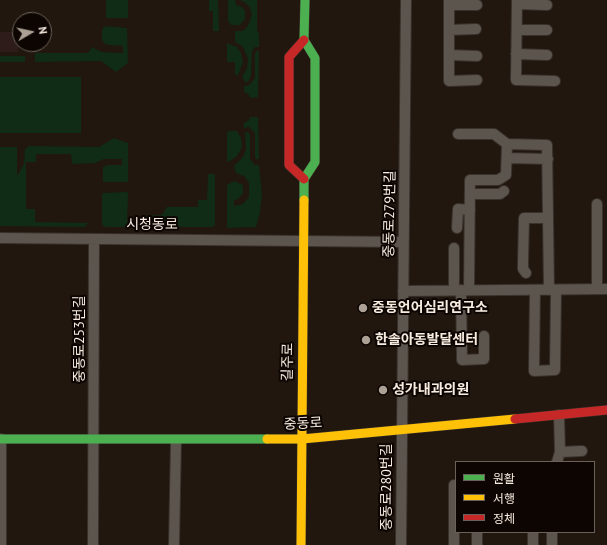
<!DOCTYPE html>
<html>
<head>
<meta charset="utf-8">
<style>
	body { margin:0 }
	#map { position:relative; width:607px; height:545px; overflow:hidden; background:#21170e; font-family:"PT Sans","Noto Sans KR",sans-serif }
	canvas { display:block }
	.legend { position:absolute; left:455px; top:461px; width:140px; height:72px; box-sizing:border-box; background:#0c0501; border:1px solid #6a615a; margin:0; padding:5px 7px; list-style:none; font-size:12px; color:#f8ebe0 }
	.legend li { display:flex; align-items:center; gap:8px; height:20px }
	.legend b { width:20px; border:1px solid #6a615a }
	.north { position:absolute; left:12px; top:12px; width:40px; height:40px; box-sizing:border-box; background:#0c0501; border:1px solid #6a615a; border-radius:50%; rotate:81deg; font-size:11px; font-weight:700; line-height:16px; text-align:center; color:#f8ebe0 }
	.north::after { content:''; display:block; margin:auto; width:14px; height:18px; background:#ada196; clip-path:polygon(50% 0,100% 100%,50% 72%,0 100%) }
</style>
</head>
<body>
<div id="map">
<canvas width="607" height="545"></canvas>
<ul class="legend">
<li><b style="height:5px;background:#4caf50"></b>원활</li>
<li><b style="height:5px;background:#ffc107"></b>서행</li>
<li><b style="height:5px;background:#c62828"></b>정체</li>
</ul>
<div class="north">N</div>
</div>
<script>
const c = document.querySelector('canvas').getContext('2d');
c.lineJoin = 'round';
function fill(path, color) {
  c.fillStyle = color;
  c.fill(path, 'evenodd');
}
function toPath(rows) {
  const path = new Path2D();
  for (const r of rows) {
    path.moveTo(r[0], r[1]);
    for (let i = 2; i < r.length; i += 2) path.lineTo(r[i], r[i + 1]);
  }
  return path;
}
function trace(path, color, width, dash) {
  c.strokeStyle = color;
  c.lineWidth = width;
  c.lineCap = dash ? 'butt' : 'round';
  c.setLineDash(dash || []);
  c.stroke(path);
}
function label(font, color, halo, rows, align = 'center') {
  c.font = font + ' "PT Sans","Noto Sans KR",sans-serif';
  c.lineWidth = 4;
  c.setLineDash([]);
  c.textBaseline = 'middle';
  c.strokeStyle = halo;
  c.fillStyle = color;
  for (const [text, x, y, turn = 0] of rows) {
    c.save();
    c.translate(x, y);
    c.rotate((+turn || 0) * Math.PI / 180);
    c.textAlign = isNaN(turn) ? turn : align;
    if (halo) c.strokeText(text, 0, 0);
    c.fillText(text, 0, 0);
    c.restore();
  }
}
fill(toPath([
	[0,32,18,32,18,52,0,52]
]), '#2e1c1b');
fill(toPath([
	[106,0,128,0,128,18,106,18],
	[209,0,218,0,219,31,213,31,213,11,209,11],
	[228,0,235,0,236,5,242,7,245,11,245,19,240,25,231,25,228,21],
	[240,0,257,0,257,30,259,34,259,47,255,47,252,51,251,76,248,82,245,82,242,77,247,68,248,59,244,49,241,45,236,43,235,40,235,31,243,31,247,27,250,21,252,14,249,6,244,2],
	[105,26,127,28,128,63,116,72,101,61,35,62,35,53,88,53,92,47,101,52,123,53,123,46,109,45,105,44,102,40,102,30],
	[227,43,237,47,241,53,243,62,238,75,235,75,235,62,227,62],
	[257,51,259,51,258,97,251,98,247,93,244,92,244,86,249,85,255,78,255,53],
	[0,56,25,56,25,62,0,62],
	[0,77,81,77,81,133,0,133],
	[250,117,258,117,259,159,256,159,255,157,255,133,249,127,244,128,244,123,249,120],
	[229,131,237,131,241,138,242,147,237,156,230,161,227,162,227,133],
	[245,132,248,132,250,135,250,159,255,165,259,165,262,195,260,212,256,227,227,228,227,185,234,181,243,185,243,193,238,199,234,200,234,206,243,204,249,197,249,183,244,176,236,173,234,166,243,157,246,149],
	[114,138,128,143,128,182,103,182,103,167,107,165,122,165,122,159,104,159,95,163,72,164,71,154,36,154,36,162,26,162,26,209,35,209,35,222,88,223,85,227,0,226,0,147,17,147,17,176,24,164,25,149,29,146,99,147],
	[208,174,215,174,215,226,212,227,142,227,142,216,162,215,167,207,198,207,198,200,207,200],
	[128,192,127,227,105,227,102,224,102,195,103,193]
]), '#102b16');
const street = toPath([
	[449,0,449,81,477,80],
	[517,0,516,80,555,81],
	[517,4,547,5],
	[449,5,477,5],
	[449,30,476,29],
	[517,30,547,30],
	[516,54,547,55],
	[449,55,477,56],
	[458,134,494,134,507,144,547,145,549,290],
	[507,158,548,159],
	[470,194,500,194,504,191],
	[457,228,458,209,470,210],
	[0,238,403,242],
	[526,273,523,269,523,263,524,218,548,218],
	[597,289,597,204],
	[454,290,454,248],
	[461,290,462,360,484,359,484,336],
	[469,290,470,180,498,180,506,175,507,144],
	[535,290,534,371,555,370,556,290],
	[403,291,606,289],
	[560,452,582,451],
	[557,462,560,452,559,415],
	[533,532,533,545],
	[1,545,1,439],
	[93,545,94,239],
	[174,545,176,440],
	[401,545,406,0],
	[454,545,454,485,456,485],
	[477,545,477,532],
	[552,545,552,532]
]);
const fast = toPath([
	[304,200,304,179,315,162,315,58,304,40,305,0],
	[0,439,267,439]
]);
const slow = toPath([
	[267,439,302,439,515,419],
	[301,545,304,200]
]);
const jam = toPath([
	[304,40,289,57,289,165,304,179],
	[515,419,607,410]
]);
trace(street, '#39312c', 12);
trace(fast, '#39312c', 10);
trace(slow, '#39312c', 10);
trace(jam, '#39312c', 10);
trace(street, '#5c554e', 10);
trace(fast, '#4caf50', 9);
trace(slow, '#ffc107', 9);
trace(jam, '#c62828', 9);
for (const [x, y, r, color] of [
	[363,308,5,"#ada196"],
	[366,340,5,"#ada196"],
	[383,390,5,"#ada196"]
]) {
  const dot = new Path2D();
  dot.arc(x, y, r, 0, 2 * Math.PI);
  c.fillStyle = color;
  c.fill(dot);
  trace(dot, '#0c0501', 1.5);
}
label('14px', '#f8ebe0', '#0c0501', [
	["중동로279번길",390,214,-89],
	["시청동로",152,225],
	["중동로253번길",80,339,-90],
	["길주로",288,362,-89],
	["중동로",303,424,-3],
	["중동로280번길",387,487,-90]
]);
label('bold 14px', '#f8ebe0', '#0c0501', [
	["중동언어심리연구소",372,308],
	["한솔아동발달센터",375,340],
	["성가내과의원",392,390]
], 'left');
</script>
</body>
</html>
